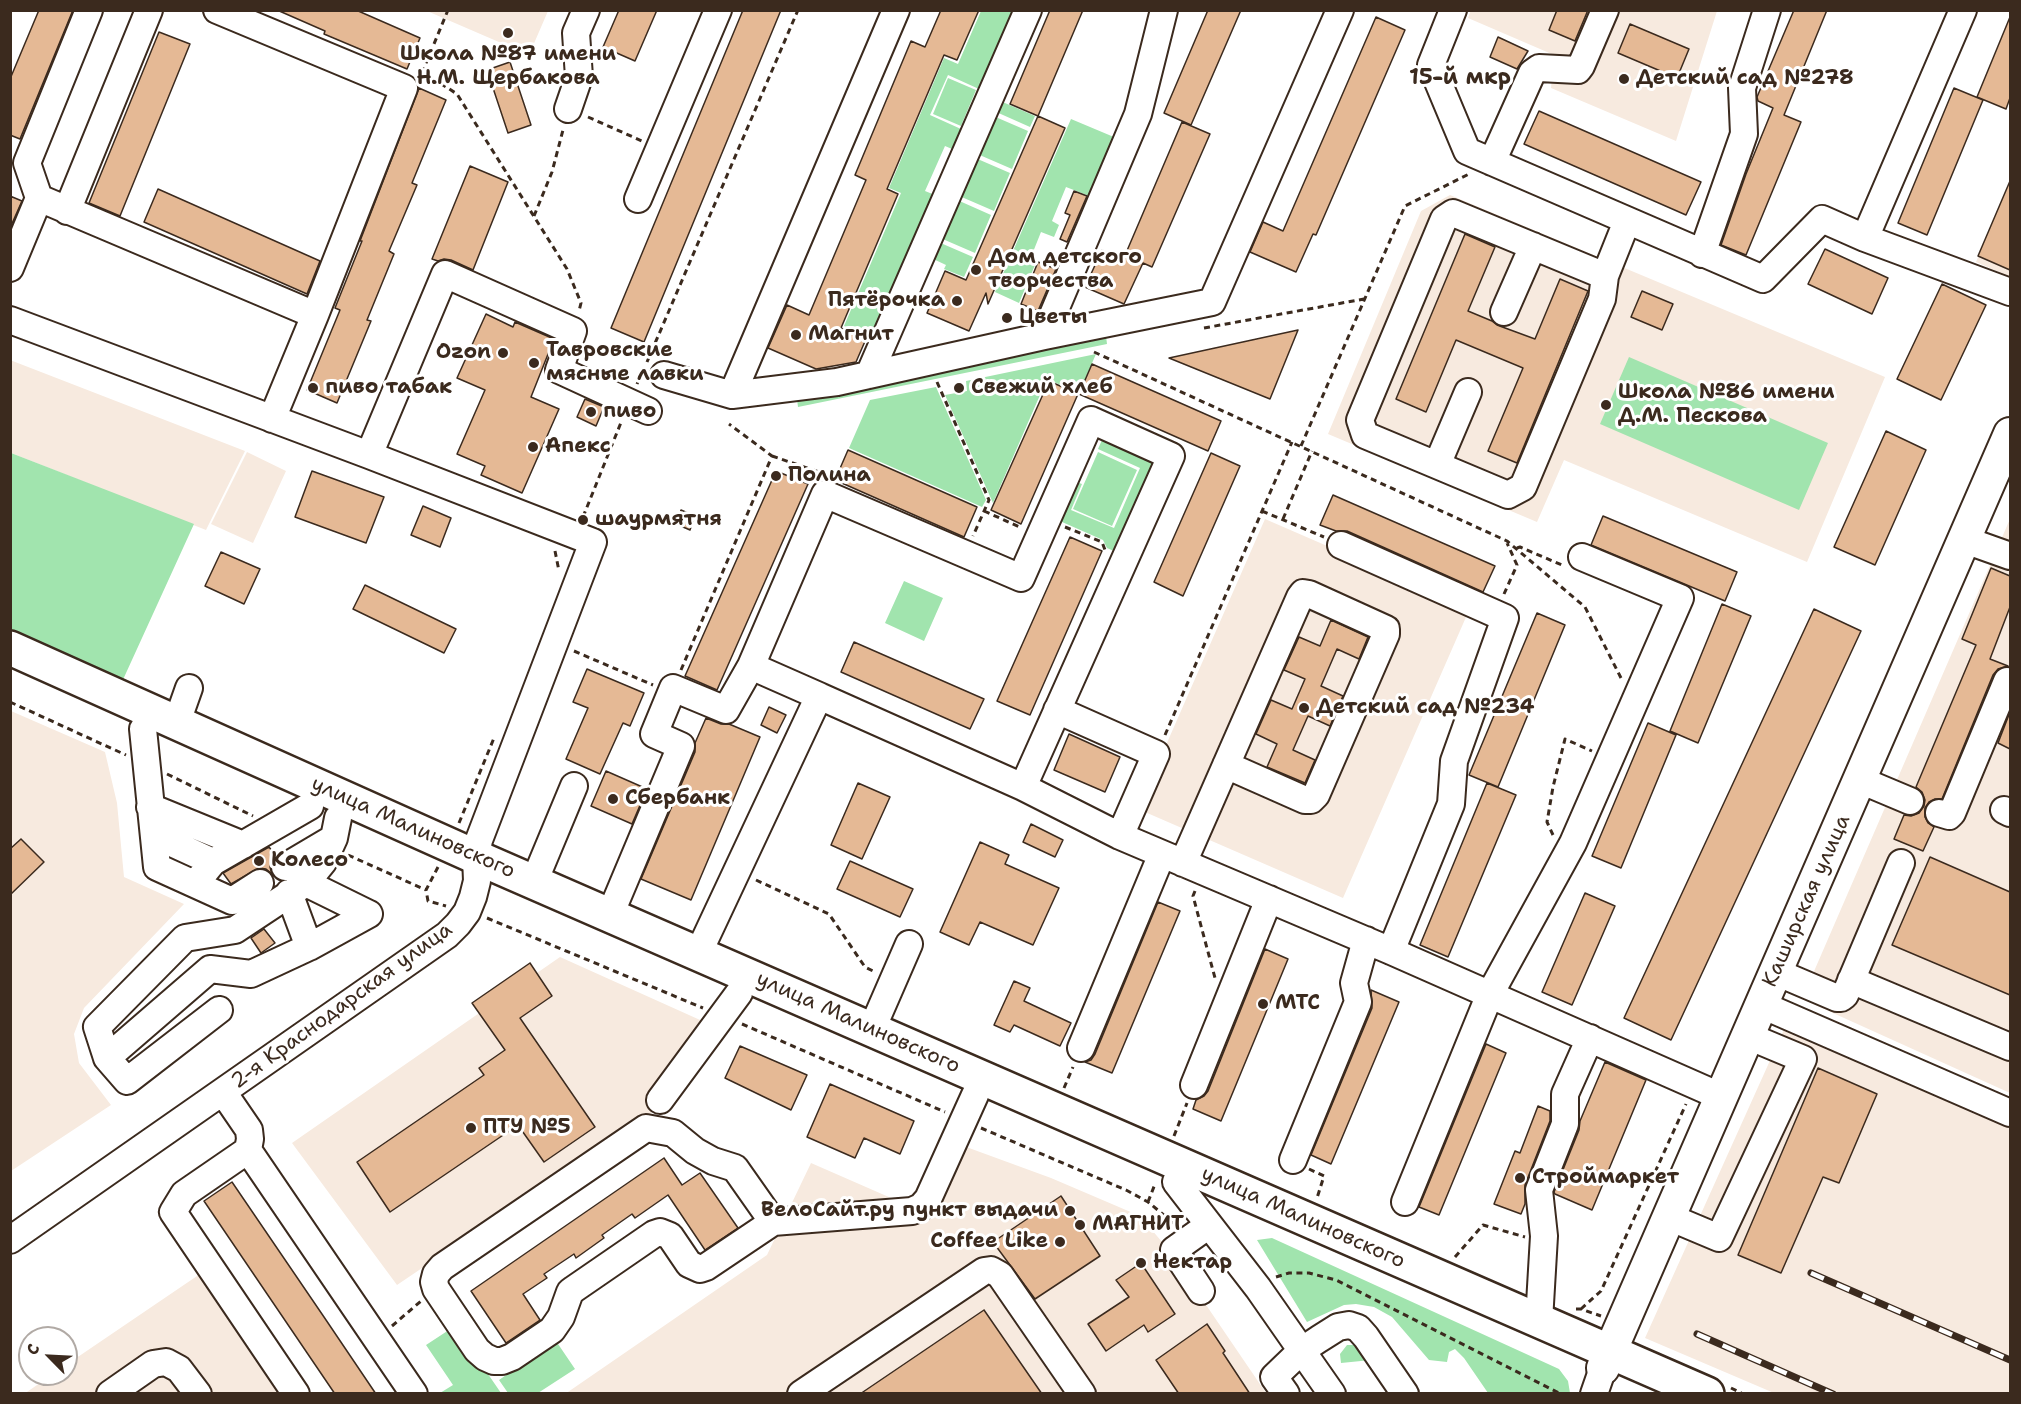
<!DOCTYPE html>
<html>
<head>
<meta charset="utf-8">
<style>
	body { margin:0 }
	#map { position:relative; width:2021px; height:1404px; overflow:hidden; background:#fff; font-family:"Shantell Sans",sans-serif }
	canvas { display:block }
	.frame { position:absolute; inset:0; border:12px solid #3b2a1e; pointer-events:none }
	.north { position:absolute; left:18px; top:1326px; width:60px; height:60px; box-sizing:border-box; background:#fff; border:2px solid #b1aaa5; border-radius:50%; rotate:294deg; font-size:16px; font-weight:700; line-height:24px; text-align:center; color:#3b2a1e }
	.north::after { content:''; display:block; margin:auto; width:21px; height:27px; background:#3b2a1e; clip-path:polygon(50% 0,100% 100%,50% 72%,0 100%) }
</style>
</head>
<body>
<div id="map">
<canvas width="2021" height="1404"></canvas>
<div class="frame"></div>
<div class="north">С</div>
</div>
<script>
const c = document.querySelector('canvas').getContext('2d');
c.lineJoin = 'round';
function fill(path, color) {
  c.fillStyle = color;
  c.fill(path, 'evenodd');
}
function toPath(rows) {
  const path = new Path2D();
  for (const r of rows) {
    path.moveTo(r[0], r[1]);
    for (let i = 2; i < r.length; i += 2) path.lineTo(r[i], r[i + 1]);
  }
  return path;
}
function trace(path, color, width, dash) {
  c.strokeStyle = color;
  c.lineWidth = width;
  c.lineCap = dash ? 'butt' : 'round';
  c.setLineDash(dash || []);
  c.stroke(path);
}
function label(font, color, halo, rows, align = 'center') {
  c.font = font + ' "Shantell Sans",sans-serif';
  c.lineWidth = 6;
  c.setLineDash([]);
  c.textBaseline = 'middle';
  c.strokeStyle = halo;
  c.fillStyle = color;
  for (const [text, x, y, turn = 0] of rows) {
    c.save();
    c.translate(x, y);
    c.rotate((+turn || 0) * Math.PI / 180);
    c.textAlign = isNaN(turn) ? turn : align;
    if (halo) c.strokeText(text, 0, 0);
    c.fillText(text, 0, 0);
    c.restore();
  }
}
fill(toPath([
	[1471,10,1717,11,1676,141,1551,88,1554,55,1468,18],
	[427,11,548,11,529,55],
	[2010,182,2010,277,1976,262],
	[1450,195,1885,377,1807,562,1564,460,1537,522,1328,434,1421,211],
	[10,360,245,451,206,530,11,453],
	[247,452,286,471,253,543,211,524],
	[1265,519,1470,608,1343,898,1138,809],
	[2010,519,2010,1093,1802,999],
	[11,711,105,752,117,803,124,877,184,904,84,1008,74,1034,79,1063,111,1105,11,1171],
	[560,957,709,1024,651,1113,397,1285,292,1143],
	[1786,1025,2010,1120,2010,1393,1774,1393,1645,1338],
	[939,1137,1051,1178,1140,1216,1168,1249,1266,1393,565,1394,767,1255,811,1163,914,1208],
	[200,1274,282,1394,24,1394,53,1374,66,1374,66,1365]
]), '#f7eadf');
fill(toPath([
	[981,11,1022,11,959,152,945,146,925,191,940,197,878,341,844,326,901,193,889,188,944,58,958,64],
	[948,75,979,89,961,129,930,115],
	[948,78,976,90,961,126,933,114],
	[998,100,1035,116,1030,127,994,111],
	[991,115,1028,131,1012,169,975,153],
	[1071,119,1121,140,1097,199,1066,187,1052,221,1059,225,1054,237,1041,232,1029,262,1035,265,1019,303,995,292],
	[973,157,1010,173,994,211,957,195],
	[955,199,991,215,975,253,938,237],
	[936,241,973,257,964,277,944,269,946,265,929,257],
	[1106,336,1107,344,798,407,797,399],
	[1096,354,1079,393,1047,379,993,503,945,395,967,391,966,381],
	[1629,357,1828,443,1799,510,1600,424],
	[936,387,986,500,982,507,849,448,870,400],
	[1106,431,1166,458,1145,508,1134,503,1116,544,1126,549,1123,555,1107,548,1103,540,1053,518,1071,480,1082,484,1071,510,1114,528,1140,468,1098,449],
	[1098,452,1137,470,1112,526,1073,509],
	[11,453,194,524,121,684,11,632],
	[904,581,943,598,924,641,885,623],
	[1272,1238,1559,1369,1568,1381,1570,1393,1488,1393,1464,1358,1455,1349,1449,1352,1447,1362,1429,1360,1392,1317,1374,1307,1356,1304,1344,1305,1307,1322,1257,1240],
	[455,1326,501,1393,440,1393,453,1385,426,1345],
	[556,1341,575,1369,538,1393,508,1393,499,1380],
	[1347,1345,1355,1345,1365,1351,1371,1360,1341,1363,1340,1354]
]), '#a1e4ae');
const building = toPath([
	[39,10,73,10,20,139,10,135,10,79,39,10],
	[277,10,356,10,420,38,407,69,324,34,325,31,277,10],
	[619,10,657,10,635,61,603,47,619,10],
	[743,10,781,10,644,342,611,328,743,10],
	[941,10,979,10,957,60,944,55,887,189,898,194,841,328,866,339,856,362,816,369,768,348,787,305,809,315,866,180,855,175,911,41,925,47,941,10],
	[1050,10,1083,10,1038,116,1010,104,1050,10],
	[1208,10,1241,10,1191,125,1164,113,1208,10],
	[1557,10,1588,10,1575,41,1549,30,1557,10],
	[1794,10,1827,10,1784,115,1801,122,1746,255,1721,245,1746,174,1773,108,1758,101,1757,97,1794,10],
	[1376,17,1405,30,1316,235,1313,234,1296,272,1250,252,1263,222,1283,231,1376,17],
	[2010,17,2010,98,2006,109,1977,97,2010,17],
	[1630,24,1689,49,1677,78,1618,53,1630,24],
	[159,32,190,44,120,216,89,203,159,32],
	[1498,37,1528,51,1517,69,1490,57,1498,37],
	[510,62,531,125,508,133,487,70,510,62],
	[419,88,446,100,412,183,417,185,389,251,394,254,367,320,371,321,337,403,307,390,340,310,335,308,362,241,360,241,419,88],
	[1954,88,1983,100,1927,235,1898,223,1954,88],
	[1539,111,1701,182,1686,215,1524,144,1539,111],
	[1038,116,1065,128,988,304,986,293,969,331,927,313,945,271,966,280,1038,116],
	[1182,122,1210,134,1152,267,1143,263,1124,304,1085,287,1102,250,1123,260,1182,122],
	[470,166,508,182,473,270,451,260,444,259,438,261,432,259,470,166],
	[2010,181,2010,270,1978,256,2010,181],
	[158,189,320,261,307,294,144,222,158,189],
	[1074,191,1087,196,1067,242,1060,239,1070,215,1065,213,1074,191],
	[10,196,22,201,10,228,10,196],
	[1465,234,1495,247,1468,311,1492,321,1497,325,1535,339,1560,279,1588,291,1517,463,1488,451,1523,368,1456,340,1426,412,1396,399,1465,234],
	[1825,249,1888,278,1872,314,1808,284,1825,249],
	[1038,262,1056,269,1038,311,1021,304,1038,262],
	[1942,284,1986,305,1941,400,1897,379,1942,284],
	[1642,291,1673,304,1662,330,1631,317,1642,291],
	[486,314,513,327,515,322,554,339,531,397,559,409,522,493,481,475,485,466,457,454,485,390,457,378,486,314],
	[1298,330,1270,399,1169,358,1298,330],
	[1092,364,1221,421,1208,451,1079,394,1092,364],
	[1049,381,1078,394,1021,524,991,510,1049,381],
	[585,399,604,407,596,426,577,417,585,399],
	[1886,431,1926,450,1875,565,1834,547,1886,431],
	[848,450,977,507,964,537,835,480,848,450],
	[1211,453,1240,466,1183,596,1154,582,1211,453],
	[312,471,384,497,366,543,295,517,312,471],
	[776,471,808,484,717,690,685,676,776,471],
	[1333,495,1495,566,1483,592,1347,531,1336,531,1320,525,1333,495],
	[423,506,451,518,440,547,411,535,423,506],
	[681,510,695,516,690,530,676,524,681,510],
	[1603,516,1737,572,1725,601,1591,545,1603,516],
	[1070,537,1102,551,1030,715,997,701,1070,537],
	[221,552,260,569,244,604,205,586,221,552],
	[1991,568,2010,576,2010,607,1990,659,2008,666,1998,669,1993,675,1942,799,1935,799,1929,802,1925,808,1925,817,1928,823,1934,827,1923,851,1894,839,1904,815,1911,816,1919,813,1924,806,1925,800,1922,792,1916,787,1976,645,1962,639,1991,568],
	[365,585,456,629,444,653,353,609,365,585],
	[1722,604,1751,616,1698,743,1670,731,1722,604],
	[1814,609,1861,631,1671,1040,1624,1018,1814,609],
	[1537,613,1565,625,1498,787,1469,775,1537,613],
	[1331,620,1368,637,1359,659,1337,649,1321,686,1343,696,1330,726,1308,716,1293,750,1315,760,1305,783,1267,767,1277,744,1256,734,1271,700,1292,709,1305,679,1284,670,1299,637,1320,646,1331,620],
	[854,642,984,699,970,729,841,672,854,642],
	[587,669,644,693,630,726,623,723,600,774,566,759,588,708,573,702,587,669],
	[769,707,786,715,777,733,761,725,769,707],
	[2010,712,2010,749,1998,743,2010,712],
	[706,718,721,724,729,724,760,737,691,900,641,879,695,752,695,743,706,718],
	[1648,723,1676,735,1621,868,1592,856,1648,723],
	[1069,734,1120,757,1105,792,1054,770,1069,734],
	[606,771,647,789,632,824,591,806,606,771],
	[858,783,890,797,862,859,831,845,858,783],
	[1487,783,1516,795,1448,957,1420,945,1487,783],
	[1031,824,1063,840,1055,857,1023,842,1031,824],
	[21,839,44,862,10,895,10,849,21,839],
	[980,842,1009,855,1005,864,1059,888,1033,945,980,922,969,945,940,932,980,842],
	[269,847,276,856,272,860,270,867,272,874,266,869,259,868,231,884,223,873,269,847],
	[1930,857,2010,892,2010,995,1892,945,1930,857],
	[850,861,913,889,900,917,837,889,850,861],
	[1585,893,1615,906,1572,1005,1542,992,1585,893],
	[1158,902,1180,911,1112,1073,1085,1062,1091,1060,1095,1054,1158,902],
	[264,929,275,943,261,953,251,938,264,929],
	[1265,949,1288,959,1221,1121,1193,1109,1196,1100,1204,1096,1208,1091,1265,949],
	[530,963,552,996,520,1018,595,1127,544,1162,518,1125,390,1212,357,1162,484,1075,479,1068,505,1050,472,1003,530,963],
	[1014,981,1030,988,1024,1001,1071,1023,1060,1046,1014,1025,1010,1032,994,1025,1014,981],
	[1371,990,1399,1002,1331,1164,1311,1155,1372,1008,1371,990],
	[1486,1044,1506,1053,1439,1215,1419,1207,1486,1044],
	[740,1046,807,1075,791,1110,725,1078,740,1046],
	[1605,1062,1646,1080,1592,1210,1555,1194,1554,1192,1579,1130,1580,1121,1605,1062],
	[1818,1068,1877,1094,1839,1183,1823,1177,1781,1273,1738,1255,1818,1068],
	[830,1084,914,1121,900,1154,864,1138,855,1158,807,1137,830,1084],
	[1538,1106,1550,1111,1550,1121,1525,1185,1525,1204,1521,1214,1494,1204,1515,1151,1520,1153,1538,1106],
	[664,1158,682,1185,700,1173,738,1228,705,1250,668,1195,635,1218,632,1214,602,1235,604,1238,576,1258,574,1254,544,1274,547,1278,523,1294,540,1320,506,1343,471,1291,664,1158],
	[232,1182,324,1317,376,1394,335,1394,204,1201,232,1182],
	[1061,1196,1100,1256,1035,1299,993,1242,1061,1196],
	[1141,1263,1175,1314,1148,1332,1144,1325,1106,1351,1088,1324,1129,1297,1116,1280,1141,1263],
	[984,1310,1042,1394,860,1394,984,1310],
	[1207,1324,1225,1351,1223,1353,1250,1394,1179,1394,1156,1360,1207,1324]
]);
fill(building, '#e5b995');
trace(building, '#3b2a1e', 1.5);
const minor = toPath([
	[217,10,404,88,315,315,272,419],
	[1453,10,1431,65,1467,151,1763,279,1822,219,1865,238,2010,292],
	[568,109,579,77,576,33,586,10],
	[1492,162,1532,73,1539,68,1578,70,1581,66,1605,10],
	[39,198,315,315],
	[638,199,718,10],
	[67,211,149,10],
	[1865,238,1963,10],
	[1702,254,1744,134,1742,88,1767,10],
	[10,268,39,198,27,163,89,10],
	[1605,276,1453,213,1444,219,1360,420,1365,435,1508,495,1523,487,1602,299,1605,276,1627,221],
	[1504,312,1533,246],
	[10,320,369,455,593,542,479,840,476,857,477,881,473,897,467,912,458,924,447,935,10,1240],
	[1044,336,1138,114,1164,10],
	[664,375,732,395,837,382,1044,336,1212,302,1340,10],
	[869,375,1028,10],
	[732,395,896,10],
	[369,455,445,274,573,331,559,370,648,411],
	[1437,465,1468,392],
	[1965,540,2010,556],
	[1341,545,1505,618,1454,761,1451,804,1391,951],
	[819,696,751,666,825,494,1021,578,1091,420,1171,456,1023,787],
	[1057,710,1156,754,1120,836],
	[177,722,189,688],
	[143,729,157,867,232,901,260,883],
	[1860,780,1910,801],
	[150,807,243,845],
	[2004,810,2010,813],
	[1939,813,1949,816,1952,813,2007,681],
	[154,835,213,862],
	[1183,863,1187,854,1300,597,1303,593,1309,594,1386,629,1386,634,1316,795,1311,800,1305,800,1226,765],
	[285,867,334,838],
	[534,882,574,786],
	[306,883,369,914],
	[195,884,213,862,310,806],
	[289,893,309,947],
	[610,915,681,746,654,734,673,688,726,710,751,666],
	[698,954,819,696,1023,787,1120,836,1391,951,1722,1097],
	[1776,972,1837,998,1841,998,1845,995,1901,863],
	[1851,980,2010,1047],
	[1762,1005,2010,1113],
	[219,1010,127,1081,107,1058,97,1027,185,938,235,930,306,883,323,862,334,838,338,818],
	[872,1029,909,944],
	[1081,1048,1162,854],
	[107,1058,210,969,251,974,309,947,369,914],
	[1194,1085,1269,899],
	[223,1092,249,1130,250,1139,248,1150,184,1194,173,1212,296,1394],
	[660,1100,739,993],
	[248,1150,414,1394],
	[1293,1160,1358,1002,1354,983,1366,940],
	[1176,1182,1258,1288,1332,1394],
	[1405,1202,1490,994,1573,843,1680,598,1582,557],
	[1669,1217,1719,1238,1803,1059,1748,1036],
	[773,1222,735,1168,713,1161,695,1151,673,1133,646,1128,442,1267,436,1274,434,1282,436,1289,477,1350,485,1357,494,1361,502,1361,512,1357,552,1330,561,1317,570,1292,574,1289,654,1234,660,1232,670,1236,689,1264,700,1269,706,1267,773,1222,912,1211,921,1207,928,1199,975,1095],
	[1201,1291,1174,1250,1209,1225],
	[1539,1321,1544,1236,1539,1190,1565,1124,1565,1094,1590,1038],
	[110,1394,153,1364,166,1362,179,1369,198,1394],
	[801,1394,984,1271,991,1270,1000,1275,1082,1394],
	[1286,1394,1274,1377,1301,1351,1319,1339,1338,1327,1349,1325,1358,1328,1366,1337,1405,1394],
	[1594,1394,1603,1368]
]);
const major = toPath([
	[1603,1368,2010,434]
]);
const highway = toPath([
	[10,648,476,857,1707,1394]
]);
trace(minor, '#3b2a1e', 30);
trace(major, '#3b2a1e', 36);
trace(highway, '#3b2a1e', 38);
trace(toPath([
	[423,72,457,94,567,269,581,303,579,311],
	[422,73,448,10],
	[588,117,642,141],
	[534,216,552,172,563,130],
	[1204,328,1364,299],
	[652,347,667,354],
	[1094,352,1507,541,1585,607,1621,678],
	[647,362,798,10],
	[937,382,989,500,973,536],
	[637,384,643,370],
	[1301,446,1405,206,1469,174],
	[772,456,822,473],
	[984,511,1022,528],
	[1262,511,1324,537],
	[583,517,622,420],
	[1283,519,1312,451],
	[1065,527,1102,542,1105,550,1107,551],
	[1517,548,1520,547,1562,565],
	[555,551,559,571],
	[1504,594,1517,565,1507,543],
	[574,651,653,685],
	[681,670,772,456,729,424],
	[10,702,126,755],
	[1165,735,1292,442],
	[167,774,253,816],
	[459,823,494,738],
	[1553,835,1547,822,1553,787,1565,739,1592,751],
	[348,855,426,890],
	[438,867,426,890,428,901,446,906],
	[756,880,829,914,865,967,875,972],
	[1195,891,1193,896,1215,978],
	[487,918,703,1008],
	[742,1024,945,1112],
	[1064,1088,1073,1067],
	[981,1128,1126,1190,1148,1202,1176,1225],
	[1174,1136,1187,1103],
	[1309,1169,1324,1176,1317,1198],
	[1148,1202,1155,1184],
	[1455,1257,1483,1225,1525,1237],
	[1276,1277,1289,1273,1309,1273,1336,1280,1561,1394],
	[1576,1309,1581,1309,1601,1316],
	[1581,1309,1601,1291,1686,1104],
	[392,1326,421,1301],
	[1731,1388,1743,1394]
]), '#3b2a1e', 3, [6, 4.5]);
trace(minor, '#fff', 26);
trace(major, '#fff', 32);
trace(highway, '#fff', 33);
const rail = toPath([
	[1811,1273,2010,1360],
	[1697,1334,1833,1394]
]);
trace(rail, '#3b2a1e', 7);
trace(rail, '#fff', 4.5, [14]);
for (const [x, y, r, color] of [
	[508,33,6,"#3b2a1e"],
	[1624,79,6,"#3b2a1e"],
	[976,270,6,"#3b2a1e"],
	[957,301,6,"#3b2a1e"],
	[1007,318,6,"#3b2a1e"],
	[796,335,6,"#3b2a1e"],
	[503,353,6,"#3b2a1e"],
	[534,363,6,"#3b2a1e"],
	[313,388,6,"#3b2a1e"],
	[959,388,6,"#3b2a1e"],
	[1606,405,6,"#3b2a1e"],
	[591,412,6,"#3b2a1e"],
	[533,447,6,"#3b2a1e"],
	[776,476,6,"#3b2a1e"],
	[583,520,6,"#3b2a1e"],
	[1304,708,6,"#3b2a1e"],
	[613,799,6,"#3b2a1e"],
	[259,861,6,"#3b2a1e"],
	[1263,1004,6,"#3b2a1e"],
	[471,1128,6,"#3b2a1e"],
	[1520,1178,6,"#3b2a1e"],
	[1070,1211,6,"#3b2a1e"],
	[1080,1225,6,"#3b2a1e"],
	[1060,1242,6,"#3b2a1e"],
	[1141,1263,6,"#3b2a1e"]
]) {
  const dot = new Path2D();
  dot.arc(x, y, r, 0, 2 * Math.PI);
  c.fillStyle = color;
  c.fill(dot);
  trace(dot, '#fff', 2);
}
label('bold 21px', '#3b2a1e', '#fff', [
	["Школа №87 имени",508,55,"center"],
	["Н.М. Щербакова",508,79,"center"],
	["Детский сад №278",1636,79],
	["Дом детского",988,258],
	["творчества",988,282],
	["Пятёрочка",945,301,"right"],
	["Цветы",1019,318],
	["Магнит",808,335],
	["Тавровские",546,351],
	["мясные лавки",546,375],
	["Ozon",491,353,"right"],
	["пиво табак",325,388],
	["Свежий хлеб",971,388],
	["Школа №86 имени",1618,393],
	["Д.М. Пескова",1618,417],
	["пиво",603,412],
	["Апекс",545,447],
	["Полина",788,476],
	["шаурмятня",595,520],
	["Детский сад №234",1316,708],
	["Сбербанк",625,799],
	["Колесо",271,861],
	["МТС",1275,1004],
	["ПТУ №5",483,1128],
	["Строймаркет",1532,1178],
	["ВелоСайт.ру пункт выдачи",1058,1211,"right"],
	["МАГНИТ",1092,1225],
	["Coffee Like",1048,1242,"right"],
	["Нектар",1153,1263]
], 'left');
label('21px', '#3b2a1e', '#fff', [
	["улица Малиновского",413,828,24],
	["Каширская улица",1807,901,-66],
	["2-я Краснодарская улица",342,1006,-36],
	["улица Малиновского",858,1023,24],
	["улица Малиновского",1303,1218,24]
]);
label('bold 22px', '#3b2a1e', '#fff', [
	["15-й мкр",1460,78]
]);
</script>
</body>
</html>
